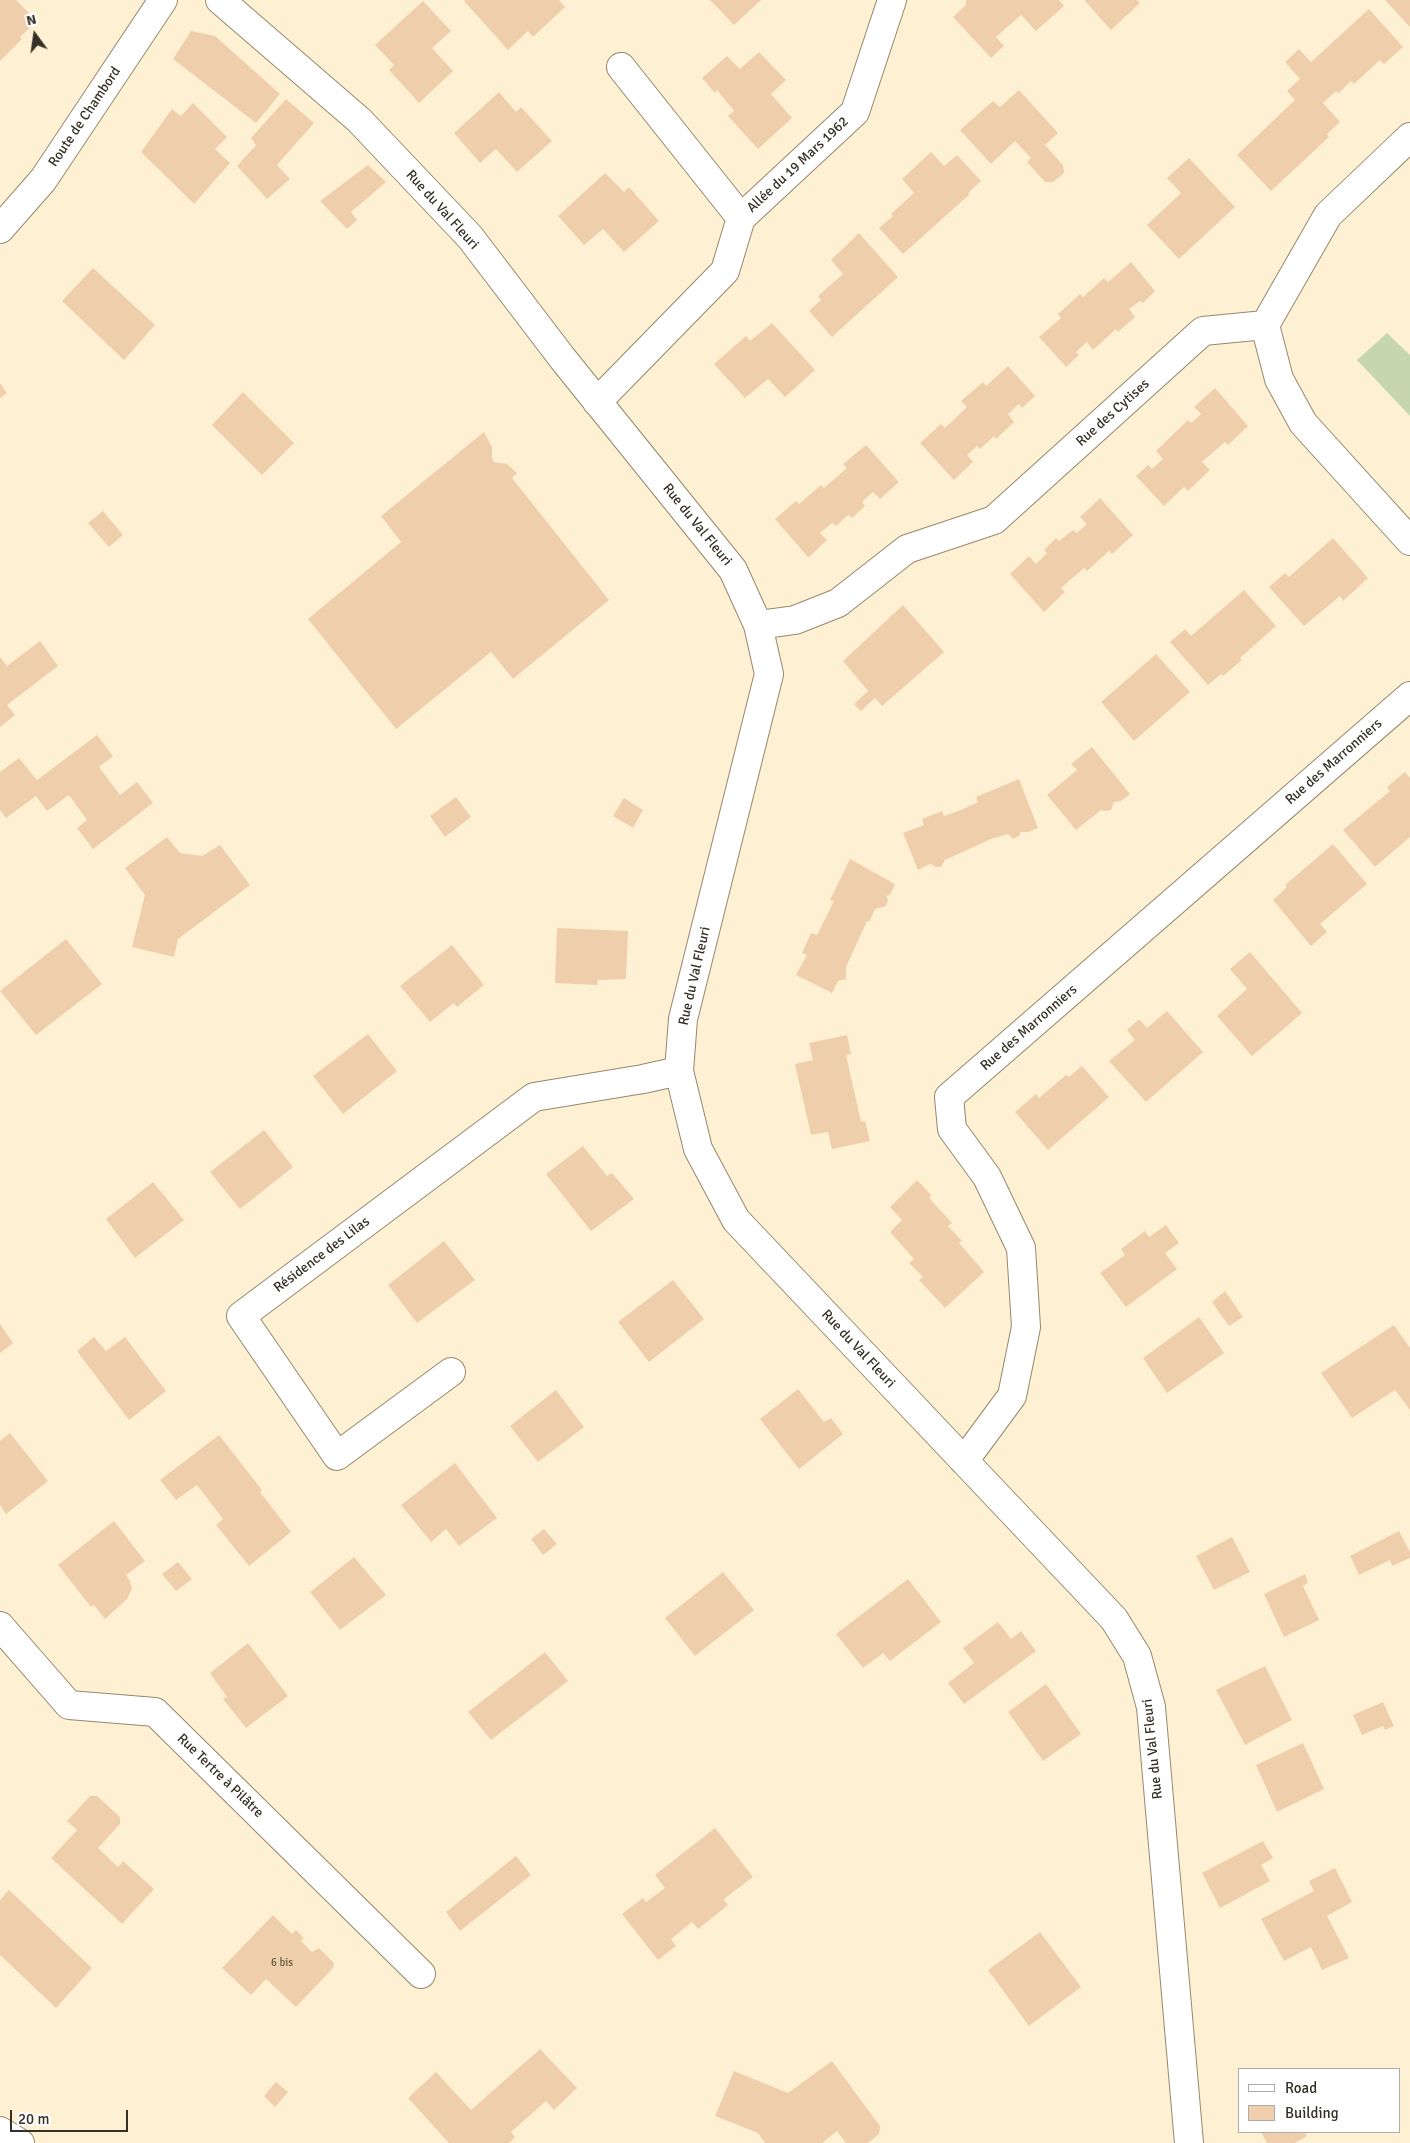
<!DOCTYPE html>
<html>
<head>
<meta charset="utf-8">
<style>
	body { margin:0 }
	#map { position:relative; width:1410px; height:2143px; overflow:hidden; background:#fef0d3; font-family:Signika,sans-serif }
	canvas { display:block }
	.legend { position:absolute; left:1238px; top:2068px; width:162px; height:65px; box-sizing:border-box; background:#fff; border:1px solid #aeaca8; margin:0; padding:6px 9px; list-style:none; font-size:15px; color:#353025 }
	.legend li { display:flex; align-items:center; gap:10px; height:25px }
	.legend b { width:25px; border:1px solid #aeaca8 }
	.north { position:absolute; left:10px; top:10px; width:50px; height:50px; -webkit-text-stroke:4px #fff; paint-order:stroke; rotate:346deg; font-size:14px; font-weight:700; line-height:20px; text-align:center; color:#353025 }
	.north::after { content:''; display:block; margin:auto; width:18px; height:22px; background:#353025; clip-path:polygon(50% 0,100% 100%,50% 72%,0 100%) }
	.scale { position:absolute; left:10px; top:2110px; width:118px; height:22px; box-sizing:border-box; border:2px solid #353025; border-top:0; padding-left:6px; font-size:15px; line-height:18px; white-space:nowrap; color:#353025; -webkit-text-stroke:4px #fff; paint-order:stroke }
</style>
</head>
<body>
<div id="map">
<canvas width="1410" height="2143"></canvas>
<ul class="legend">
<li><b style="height:6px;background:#fff"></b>Road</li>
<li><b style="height:14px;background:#efcfab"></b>Building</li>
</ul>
<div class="north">N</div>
<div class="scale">20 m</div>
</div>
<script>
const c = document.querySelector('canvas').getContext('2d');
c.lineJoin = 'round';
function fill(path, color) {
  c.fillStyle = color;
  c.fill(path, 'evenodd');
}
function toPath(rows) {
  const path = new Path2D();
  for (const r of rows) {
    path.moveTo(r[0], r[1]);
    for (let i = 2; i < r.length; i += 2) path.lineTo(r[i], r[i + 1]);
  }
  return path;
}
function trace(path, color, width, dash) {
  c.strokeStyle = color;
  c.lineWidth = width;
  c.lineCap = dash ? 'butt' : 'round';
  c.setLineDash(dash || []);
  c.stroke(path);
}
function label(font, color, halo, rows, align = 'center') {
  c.font = font + ' Signika,sans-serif';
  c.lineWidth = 4;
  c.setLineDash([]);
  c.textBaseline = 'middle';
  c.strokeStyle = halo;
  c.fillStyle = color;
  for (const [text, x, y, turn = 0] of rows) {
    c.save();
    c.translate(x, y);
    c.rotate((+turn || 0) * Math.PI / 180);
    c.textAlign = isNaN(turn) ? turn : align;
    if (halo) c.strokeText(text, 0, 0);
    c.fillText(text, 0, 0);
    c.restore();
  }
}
fill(toPath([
	[1387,333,1410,355,1410,416,1357,360]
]), '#c6d7b0');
fill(toPath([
	[0,0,16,0,37,21,20,37,22,39,0,61],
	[465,0,559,0,565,7,533,37,528,31,508,50,464,1],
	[710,0,761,0,734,25],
	[966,0,1059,0,1064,6,1036,31,1021,15,996,37,1004,46,991,58,953,17,966,5],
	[1084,0,1137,0,1140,3,1111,30],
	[1385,0,1410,0,1410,27],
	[423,1,451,31,432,48,453,71,419,103,389,70,394,65,375,45],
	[1369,9,1403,47,1384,64,1380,60,1354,84,1351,81,1338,94,1336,91,1323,103,1340,122,1327,134,1329,137,1271,191,1237,155,1295,100,1287,91,1300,79,1285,62,1299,49,1311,62],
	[191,31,215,36,280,94,256,123,173,59],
	[759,52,786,80,771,94,792,118,758,149,728,116,734,111,717,90,715,93,702,78,727,56,740,69],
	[1019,90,1058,133,1045,145,1063,165,1064,173,1053,182,1045,182,1027,162,1031,158,1015,141,991,164,960,130,993,101,1000,107],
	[499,92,516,112,521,107,552,141,517,172,496,149,480,163,454,133],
	[286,99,314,123,277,165,290,179,267,199,237,166,256,145,251,138],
	[193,103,227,137,215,149,230,163,194,204,141,152,172,109,181,116],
	[931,152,944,166,957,155,981,181,968,193,970,194,903,254,879,228,893,216,891,214,914,193,902,179],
	[1189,158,1235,207,1179,259,1147,225,1181,193,1167,178],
	[368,165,386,182,351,212,357,220,347,229,320,201],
	[605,173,624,192,629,187,659,221,624,252,603,229,584,245,558,216],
	[859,233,898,277,832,337,809,311,821,300,818,296,843,274,831,260],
	[1131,262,1155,291,1143,303,1140,301,1129,309,1135,317,1118,332,1116,329,1093,350,1087,342,1076,352,1079,355,1066,367,1039,337,1061,318,1058,314,1080,294,1083,297,1104,278,1108,282],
	[93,268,155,325,124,360,62,301],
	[772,323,815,370,785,397,768,379,745,398,714,364,746,336,750,341],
	[1008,366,1035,396,1022,408,1019,404,1008,414,1014,422,996,439,994,436,980,449,977,446,967,455,973,462,954,480,920,443,941,424,945,428,967,407,961,401,983,382,986,386],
	[0,383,7,393,0,398],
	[1215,388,1248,426,1228,445,1225,442,1202,462,1210,470,1188,491,1184,487,1164,506,1136,476,1148,465,1152,469,1163,459,1156,451,1188,420,1191,423,1201,414,1194,407],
	[243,392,294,443,262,475,212,425],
	[484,432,492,447,492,458,494,462,507,464,517,473,512,478,609,600,513,679,491,652,396,729,308,619,401,542,381,516],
	[866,445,899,482,880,499,873,492,862,502,865,506,852,518,848,515,836,526,832,523,820,533,827,540,809,557,807,556,775,519,796,501,799,504,821,485,824,488,847,468,843,464],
	[1100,498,1133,535,1112,554,1109,551,1087,571,1084,568,1061,588,1065,592,1044,612,1010,574,1029,556,1036,564,1047,553,1044,550,1056,538,1059,541,1073,530,1077,533,1087,524,1080,517],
	[103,511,123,535,109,547,88,523],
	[1333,538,1368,578,1343,601,1340,596,1304,626,1269,587,1285,573,1289,577],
	[1244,590,1276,626,1240,658,1242,660,1223,676,1221,674,1208,685,1170,642,1185,629,1191,636],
	[903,605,944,652,882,706,875,698,861,711,854,704,868,691,843,661],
	[40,641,58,666,7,705,15,715,0,727,0,657,7,666],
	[1156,654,1190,692,1134,741,1101,702],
	[97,735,113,756,99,767,120,795,137,782,153,803,93,849,77,828,87,820,69,795,47,811,36,796,6,818,0,810,0,772,19,758,37,780],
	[1092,747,1130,794,1121,801,1114,802,1111,810,1104,811,1101,810,1076,830,1047,795,1077,770,1071,764],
	[1405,772,1410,778,1410,837,1375,867,1343,830,1390,791,1387,787],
	[1019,779,1038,828,1028,832,1021,832,1019,836,1013,839,1008,834,991,839,945,860,941,867,936,867,930,864,918,870,903,833,924,825,922,819,942,811,944,816,961,810,978,802,976,797],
	[456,797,471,817,445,837,430,816],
	[624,798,643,810,633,828,613,816],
	[167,837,180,853,202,856,220,845,250,885,178,939,174,957,132,947,145,895,125,868],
	[1333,844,1367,884,1320,924,1327,932,1311,946,1273,900,1287,887,1285,885],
	[850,859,895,884,890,895,886,896,888,900,886,906,875,909,870,921,867,921,846,967,846,979,838,981,832,993,796,975,807,955,802,953,811,933,817,935,834,901,830,900],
	[557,928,628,931,626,979,598,980,597,985,555,983],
	[66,939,102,984,36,1035,0,991],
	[452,945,484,985,457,1007,454,1003,430,1022,400,986],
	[1250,952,1302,1013,1252,1056,1217,1016,1247,989,1230,969],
	[1167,1011,1203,1052,1146,1102,1109,1061,1135,1040,1127,1030,1139,1019,1147,1028],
	[368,1034,397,1071,343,1114,313,1076],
	[847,1035,851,1054,846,1055,861,1122,865,1121,870,1141,832,1149,828,1132,811,1135,795,1064,813,1060,809,1043],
	[1082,1066,1109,1097,1048,1150,1015,1112,1036,1094,1039,1098,1066,1075,1069,1077],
	[264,1130,293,1167,240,1209,210,1172],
	[583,1146,607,1176,612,1173,634,1199,591,1231,546,1174],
	[917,1180,931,1195,929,1198,952,1223,948,1226,962,1241,959,1243,984,1272,945,1308,919,1280,923,1277,909,1263,914,1259,890,1232,902,1220,890,1207],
	[153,1182,184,1220,135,1258,106,1219],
	[1166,1225,1179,1243,1165,1253,1177,1269,1126,1307,1100,1273,1125,1255,1121,1249,1145,1231,1149,1237],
	[444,1241,475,1280,417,1323,388,1285],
	[673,1280,704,1319,649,1362,618,1322],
	[1225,1291,1243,1317,1229,1326,1212,1302],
	[1199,1317,1224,1353,1167,1393,1143,1358],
	[0,1324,13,1343,0,1353],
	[1394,1325,1410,1348,1410,1410,1395,1390,1352,1418,1321,1373],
	[94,1337,106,1351,125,1337,166,1391,129,1420,77,1351],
	[798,1389,824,1422,831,1418,843,1434,799,1469,760,1419],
	[556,1390,584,1427,538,1462,510,1426],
	[10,1433,48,1481,6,1514,0,1505,0,1441],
	[219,1435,262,1490,260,1492,291,1532,249,1566,216,1525,223,1519,197,1485,176,1500,160,1480],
	[455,1463,497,1518,459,1546,446,1529,431,1542,401,1505],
	[114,1521,145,1561,126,1575,130,1581,132,1589,127,1599,105,1619,94,1605,91,1607,58,1565],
	[544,1529,557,1544,543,1555,531,1539],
	[1399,1531,1410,1552,1410,1558,1392,1566,1390,1560,1359,1575,1350,1556],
	[1232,1537,1250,1572,1214,1590,1196,1556],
	[354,1557,386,1595,340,1630,310,1592],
	[178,1562,192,1579,176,1591,162,1574],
	[723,1572,754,1610,695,1656,665,1618],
	[1305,1574,1308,1583,1303,1586,1319,1620,1284,1637,1264,1594],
	[908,1579,941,1622,890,1661,883,1653,863,1668,836,1634],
	[998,1622,1011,1639,1021,1631,1036,1651,964,1704,948,1683,974,1663,963,1648],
	[248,1643,288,1696,246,1728,223,1699,227,1697,210,1673],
	[545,1652,568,1681,491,1740,468,1712],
	[1265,1666,1292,1720,1245,1745,1216,1690],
	[1046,1684,1081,1734,1043,1761,1008,1712],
	[1383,1702,1394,1726,1385,1730,1383,1726,1362,1735,1353,1715],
	[1303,1743,1324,1789,1277,1812,1256,1765],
	[90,1796,97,1796,120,1817,120,1824,98,1848,118,1867,123,1861,154,1889,122,1924,51,1858,77,1830,67,1821],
	[715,1828,753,1877,724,1899,728,1905,698,1929,692,1922,671,1939,676,1946,658,1960,622,1914,643,1898,646,1902,665,1888,655,1875],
	[1263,1841,1273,1858,1261,1865,1270,1881,1220,1908,1202,1873],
	[516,1856,531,1875,460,1931,446,1912],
	[1335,1868,1352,1902,1327,1916,1349,1958,1322,1970,1311,1947,1284,1961,1261,1919,1314,1891,1309,1881],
	[9,1890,92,1968,56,2008,0,1955,0,1900],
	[273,1915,292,1934,296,1930,304,1938,301,1941,312,1952,319,1948,334,1963,333,1968,296,2007,266,1979,251,1995,222,1968],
	[1040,1932,1081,1987,1029,2026,988,1970],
	[540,2049,577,2088,554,2110,546,2101,511,2132,515,2137,509,2143,449,2143,408,2098,436,2072,471,2110],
	[832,2061,880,2126,879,2134,868,2143,846,2143,837,2131,822,2143,765,2143,758,2133,715,2116,734,2071,788,2093],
	[276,2082,288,2092,275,2107,264,2096],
	[1261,2132,1305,2132,1307,2136,1295,2143,1267,2143]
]), '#efcfab');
const street = toPath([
	[220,0,359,120,470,237,563,359,733,570,758,625,769,674,683,1019,679,1071,698,1149,736,1220,1114,1619,1137,1656,1151,1707,1189,2143],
	[621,67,741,218],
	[1265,325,1279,379,1303,423,1410,541],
	[597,402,725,271,741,218,855,112,892,0],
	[758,625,795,620,838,603,907,549,994,520,1203,331,1265,325,1328,215,1410,137],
	[451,1372,337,1456,241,1316,534,1097,643,1079,679,1071],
	[964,1461,1012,1396,1026,1327,1021,1248,987,1177,952,1129,949,1097,1410,696],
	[0,1626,69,1705,155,1712,421,1974]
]);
const secondary = toPath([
	[0,229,43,180,163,0],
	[0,2131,20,2143]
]);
trace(street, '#95886e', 30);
trace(secondary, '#95886e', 30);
trace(street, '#fff', 28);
trace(secondary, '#fff', 28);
label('11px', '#645846', null, [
	["6 bis",282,1963]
]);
label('14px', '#353025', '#fff', [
	["Route de Chambord",85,117,-56],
	["Allée du 19 Mars 1962",798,165,-43],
	["Rue du Val Fleuri",442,210,48],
	["Rue des Cytises",1113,413,-42],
	["Rue du Val Fleuri",697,525,51],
	["Rue des Marronniers",1334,762,-41],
	["Rue du Val Fleuri",695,976,-77],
	["Rue des Marronniers",1029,1028,-41],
	["Résidence des Lilas",322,1255,-37],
	["Rue du Val Fleuri",858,1349,47],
	["Rue du Val Fleuri",1153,1749,-96],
	["Rue Tertre à Pilâtre",220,1776,44]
]);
</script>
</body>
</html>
